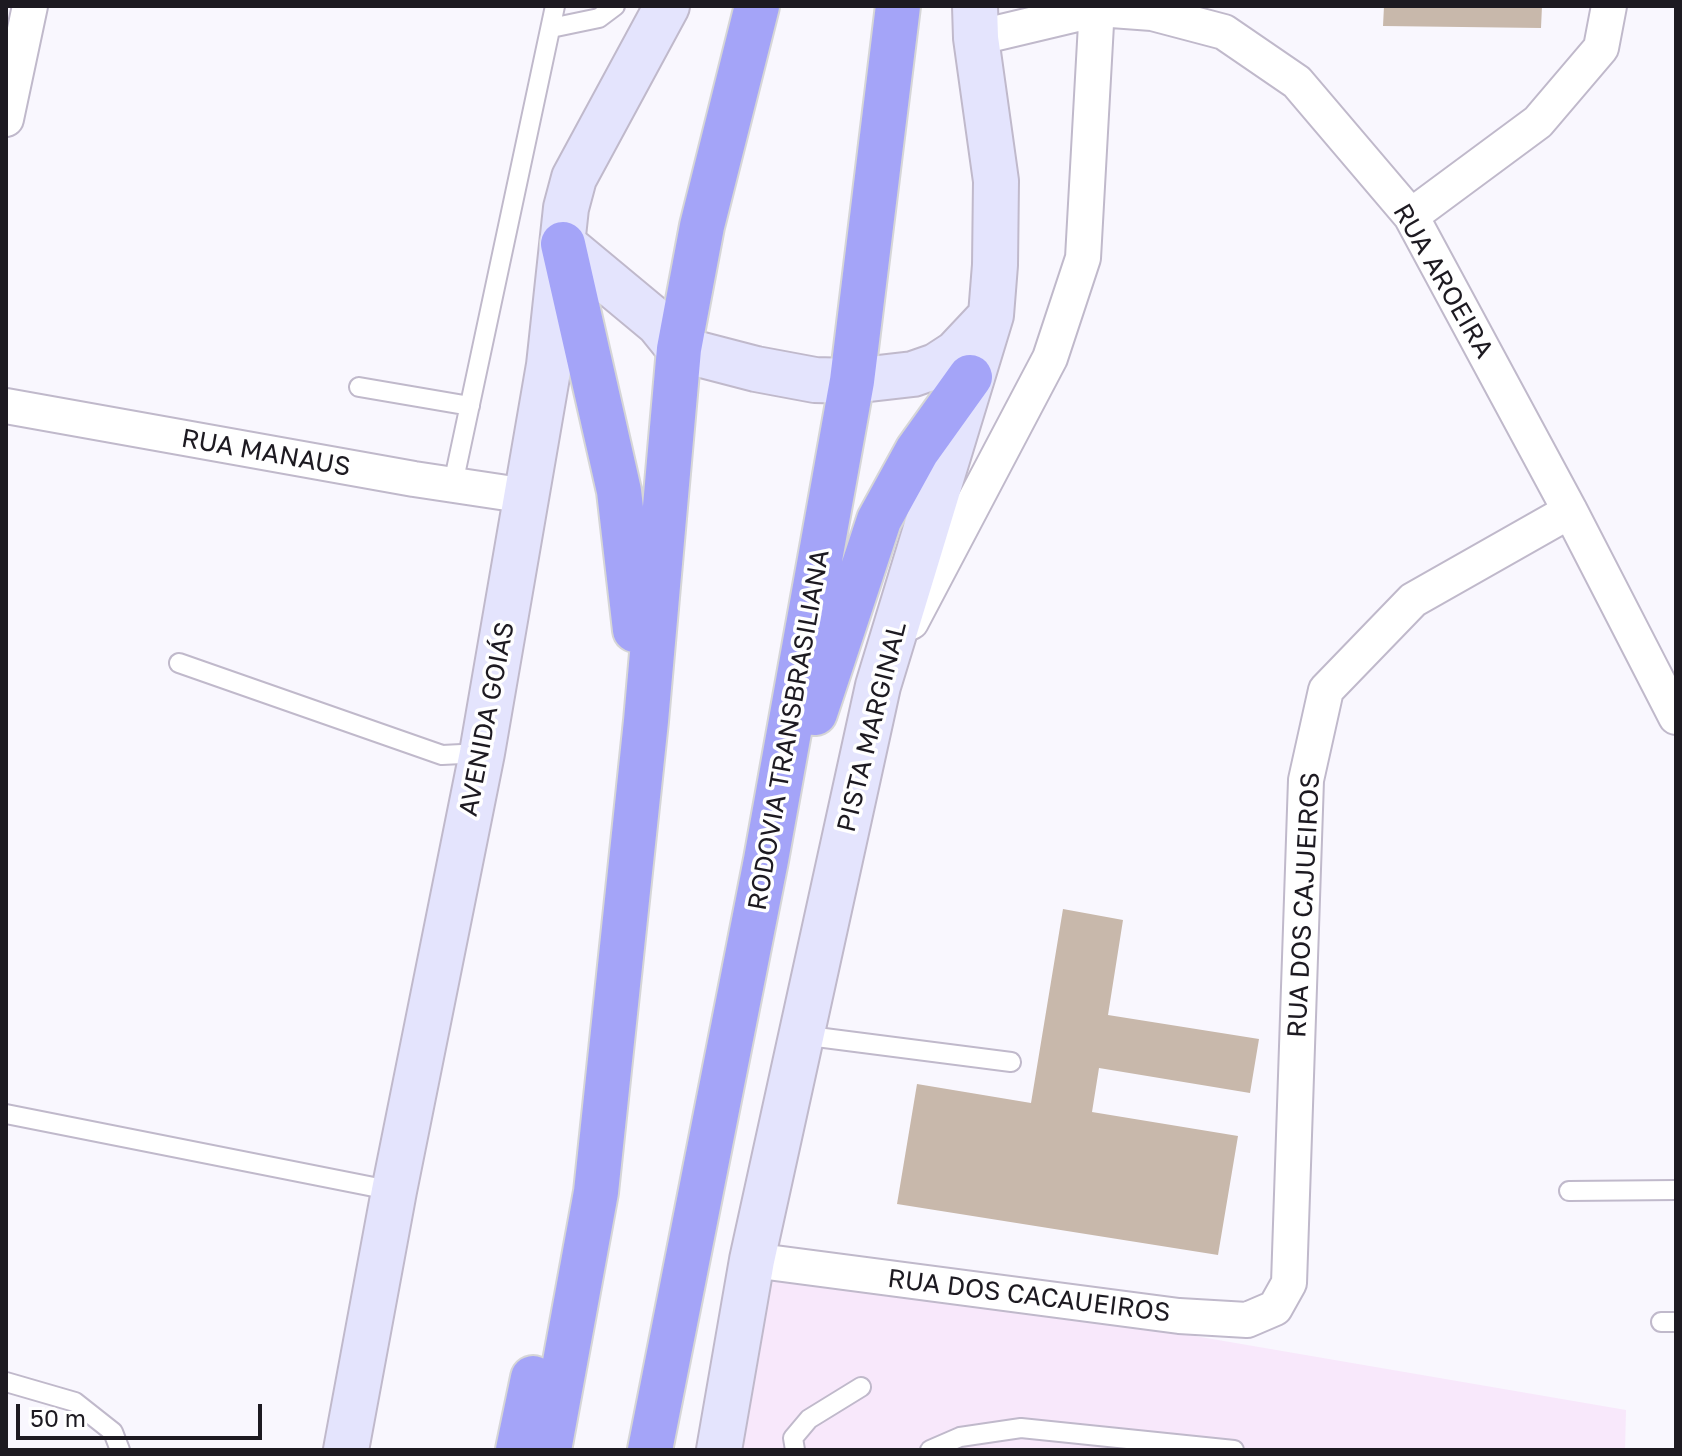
<!DOCTYPE html>
<html>
<head>
<meta charset="utf-8">
<style>
	body { margin:0 }
	#map { position:relative; width:1682px; height:1456px; overflow:hidden; background:#f9f7fe; font-family:"Golos Text",sans-serif }
	canvas { display:block }
	.frame { position:absolute; inset:0; border:8px solid #1d1a21; pointer-events:none }
	.scale { position:absolute; left:16px; top:1404px; width:246px; height:36px; box-sizing:border-box; border:4px solid #1d1a21; border-top:0; padding-left:10px; font-size:24px; line-height:28px; white-space:nowrap; color:#1d1a21; -webkit-text-stroke:6px #fff; paint-order:stroke }
</style>
</head>
<body>
<div id="map">
<canvas width="1682" height="1456"></canvas>
<div class="frame"></div>
<div class="scale">50 m</div>
</div>
<script>
const c = document.querySelector('canvas').getContext('2d');
c.lineJoin = 'round';
function fill(path, color) {
  c.fillStyle = color;
  c.fill(path, 'evenodd');
}
function toPath(rows) {
  const path = new Path2D();
  for (const r of rows) {
    path.moveTo(r[0], r[1]);
    for (let i = 2; i < r.length; i += 2) path.lineTo(r[i], r[i + 1]);
  }
  return path;
}
function trace(path, color, width, dash) {
  c.strokeStyle = color;
  c.lineWidth = width;
  c.lineCap = dash ? 'butt' : 'round';
  c.setLineDash(dash || []);
  c.stroke(path);
}
function label(font, color, halo, rows, align = 'center') {
  c.font = font + ' "Golos Text",sans-serif';
  c.lineWidth = 7;
  c.setLineDash([]);
  c.textBaseline = 'middle';
  c.strokeStyle = halo;
  c.fillStyle = color;
  for (const [text, x, y, turn = 0] of rows) {
    c.save();
    c.translate(x, y);
    c.rotate((+turn || 0) * Math.PI / 180);
    c.textAlign = isNaN(turn) ? turn : align;
    if (halo) c.strokeText(text, 0, 0);
    c.fillText(text, 0, 0);
    c.restore();
  }
}
fill(toPath([
	[752,1260,1626,1410,1625,1450,726,1450]
]), '#f8e8fb');
fill(toPath([
	[1384,6,1542,6,1541,28,1383,26],
	[1063,909,1123,920,1108,1015,1259,1039,1250,1093,1099,1068,1092,1112,1238,1136,1218,1255,897,1204,917,1084,1031,1103]
]), '#c8b8ab');
const lane = toPath([
	[551,28,599,18,615,6],
	[359,387,470,406],
	[453,484,555,6],
	[179,663,442,755,482,753],
	[801,1035,1011,1062],
	[6,1114,394,1191],
	[1569,1191,1676,1190],
	[1661,1322,1676,1322],
	[6,1382,75,1402,113,1432,120,1450],
	[795,1450,793,1438,809,1419,861,1387],
	[930,1450,960,1437,1021,1428,1234,1450]
]);
const street = toPath([
	[976,38,1098,9,1152,13,1224,32,1297,82,1411,216,1570,511,1676,717],
	[6,119,30,6],
	[1411,216,1538,122,1601,48,1609,6],
	[6,406,414,479,527,496],
	[911,622,1050,358,1083,258,1097,6],
	[752,1260,1179,1316,1247,1320,1275,1308,1289,1283,1306,780,1326,690,1413,600,1570,511]
]);
const secondary = toPath([
	[563,244,658,323,679,349,756,369,815,380,852,381,913,374,936,366,956,353,987,320],
	[346,1450,394,1191,482,753,549,365,566,208,574,178,667,6],
	[719,1450,752,1260,878,686,991,315,995,265,996,181,976,38,975,6]
]);
const highway = toPath([
	[563,244,619,491,635,630],
	[815,713,879,520,917,451,970,377],
	[518,1450,533,1378],
	[549,1450,596,1192,646,721,679,349,702,226,757,6],
	[650,1450,766,860,852,381,898,6]
]);
trace(lane, '#c0b9cb', 22);
trace(street, '#c0b9cb', 38);
trace(secondary, '#c0b9cb', 48);
trace(highway, '#d6d6d7', 48);
trace(lane, '#fff', 18);
trace(street, '#fff', 34);
trace(secondary, '#e4e4fd', 44);
trace(highway, '#a4a4f8', 44);
label('26px', '#1d1a21', '#fff', [
	["RUA AROEIRA",1443,281,60],
	["RUA MANAUS",266,453,10],
	["AVENIDA GOIÁS",487,719,-79],
	["PISTA MARGINAL",872,727,-76],
	["RODOVIA TRANSBRASILIANA",789,730,-80],
	["RUA DOS CAJUEIROS",1304,905,-87],
	["RUA DOS CACAUEIROS",1029,1296,7]
]);
</script>
</body>
</html>
